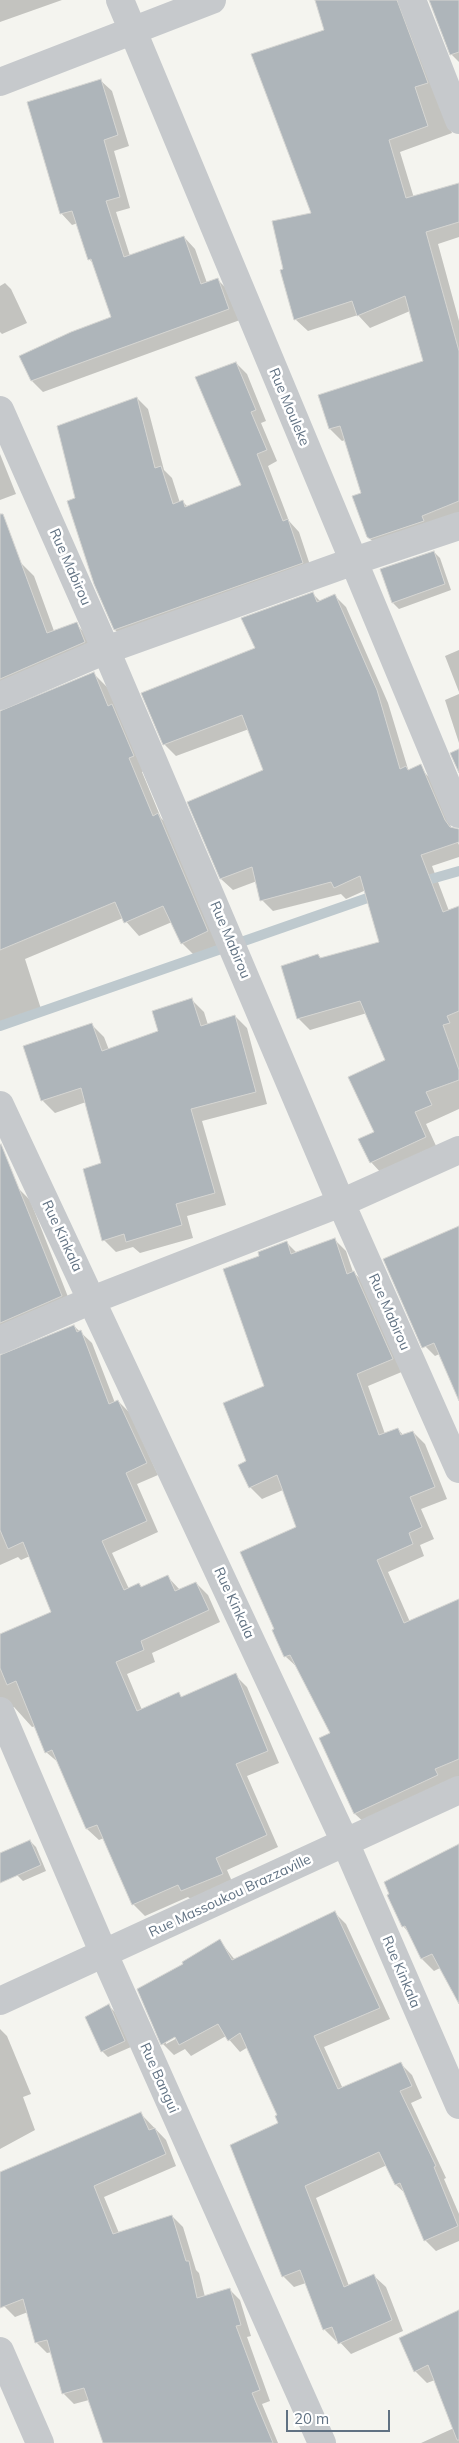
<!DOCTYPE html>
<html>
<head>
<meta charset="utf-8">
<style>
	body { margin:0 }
	#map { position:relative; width:459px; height:2443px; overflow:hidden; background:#f4f4ef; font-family:Mulish,sans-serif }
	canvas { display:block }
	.scale { position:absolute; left:286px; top:2410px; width:104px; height:22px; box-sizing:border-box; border:2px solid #617283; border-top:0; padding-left:6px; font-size:15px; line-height:18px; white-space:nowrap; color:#617283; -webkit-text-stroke:4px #fff; paint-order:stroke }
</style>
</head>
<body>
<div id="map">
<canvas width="459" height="2443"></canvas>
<div class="scale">20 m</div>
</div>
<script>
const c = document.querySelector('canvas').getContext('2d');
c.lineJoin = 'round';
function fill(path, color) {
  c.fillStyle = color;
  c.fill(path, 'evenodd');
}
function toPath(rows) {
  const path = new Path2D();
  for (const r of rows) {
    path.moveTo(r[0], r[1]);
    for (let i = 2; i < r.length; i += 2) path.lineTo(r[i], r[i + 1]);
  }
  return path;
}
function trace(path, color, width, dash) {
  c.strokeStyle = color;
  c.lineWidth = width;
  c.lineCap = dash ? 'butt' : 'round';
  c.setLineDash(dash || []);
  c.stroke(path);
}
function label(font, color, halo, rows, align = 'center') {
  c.font = font + ' Mulish,sans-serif';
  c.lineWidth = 5;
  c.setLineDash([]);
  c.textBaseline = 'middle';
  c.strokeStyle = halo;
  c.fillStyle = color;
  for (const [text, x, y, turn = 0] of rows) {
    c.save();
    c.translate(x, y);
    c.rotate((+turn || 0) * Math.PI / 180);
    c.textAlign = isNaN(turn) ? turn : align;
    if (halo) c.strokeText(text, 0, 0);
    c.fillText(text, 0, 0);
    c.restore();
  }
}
fill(toPath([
	[0,0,62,0,0,22],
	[316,0,408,0,409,19,452,133,400,152,414,198,459,188,459,237,438,244,459,321,459,518,381,549,368,537,362,494,345,440,342,441,330,429,320,396,424,362,410,311,370,328,358,315,308,331,295,319,284,270,312,214,325,31],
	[429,0,459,0,459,62,451,54],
	[100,80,112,91,129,146,114,151,130,208,116,212,130,256,184,237,195,249,207,283,217,279,229,291,240,320,43,392,32,381,112,318,94,264,89,259,78,223,72,225,61,213],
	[5,283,11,289,27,323,2,334,0,332,0,286],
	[236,363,247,374,266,421,261,423,277,461,268,466,289,521,299,532,313,574,127,641,115,630,95,583,76,499,137,398,148,409,164,470,172,478,180,503,183,502,188,507,243,486],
	[0,454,16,494,0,500],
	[434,552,440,558,451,590,399,609,393,603,382,570],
	[20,562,34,576,54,631,76,624,90,638,98,656,0,704,0,570],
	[313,594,321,602,335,596,346,607,388,703,408,769,409,770,419,767,430,778,459,845,459,857,432,866,449,911,459,907,459,1109,426,1124,437,1148,382,1174,371,1162,387,1061,367,1013,310,1030,298,1018,318,955,321,958,381,943,366,890,346,899,341,894,273,911,262,900,257,881,233,890,221,879,189,802,265,771,249,729,176,756,165,745,143,693,257,648],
	[459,650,459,692,445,656],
	[94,674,108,688,147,770,142,772,161,818,172,829,221,946,196,957,182,943,172,922,139,936,123,918,25,959,41,1009,0,1027,0,713],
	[459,694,459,743,445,700],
	[192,1000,204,1012,208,1025,235,1016,247,1028,267,1104,202,1121,226,1205,187,1216,193,1238,140,1253,133,1247,116,1252,104,1240,102,1164,86,1102,55,1113,43,1101,24,1047,92,1025,104,1037,109,1050,159,1032],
	[0,1180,19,1189,30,1200,72,1307,0,1342],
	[459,1228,459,1345,435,1356,422,1343],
	[334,1239,346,1251,353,1272,366,1284,404,1371,368,1386,385,1434,398,1429,404,1436,413,1432,425,1444,447,1499,421,1509,434,1539,420,1545,424,1556,388,1572,410,1622,459,1600,459,1783,367,1825,355,1814,332,1733,298,1668,285,1656,276,1629,297,1528,283,1490,262,1499,250,1487,248,1461,266,1386,261,1256,286,1242,297,1253],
	[74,1326,92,1343,115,1403,118,1401,130,1413,158,1475,137,1484,158,1532,112,1553,129,1589,139,1584,143,1588,167,1576,180,1590,196,1583,208,1595,220,1622,152,1653,155,1662,127,1674,142,1710,179,1694,183,1698,235,1675,247,1687,279,1763,247,1776,278,1847,227,1870,234,1886,194,1902,188,1897,145,1916,133,1904,104,1838,99,1840,87,1829,60,1764,46,1752,36,1726,32,1727,14,1707,5,1708,0,1713,0,1635,53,1613,30,1556,21,1560,18,1557,0,1565,0,1356],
	[30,1841,36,1847,46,1871,23,1881,17,1875],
	[459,1846,459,2001,440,1968,434,1971,422,1959,410,1934,403,1926],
	[335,1913,346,1924,390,2019,324,2047,343,2089,401,2064,412,2075,422,2098,411,2103,446,2178,444,2179,459,2214,459,2241,436,2251,425,2240,406,2194,396,2185,387,2165,316,2198,349,2286,374,2276,386,2287,403,2331,351,2354,338,2340,336,2341,324,2329,306,2283,294,2287,283,2276,279,2115,248,2047,240,2052,226,2036,191,2056,185,2049,174,2055,163,2044,184,1965,220,1941,235,1960],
	[180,2033,181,2036,166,2044,166,2041],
	[109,2006,115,2012,131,2047,108,2057,102,2051],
	[0,2029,7,2036,31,2094,23,2097,35,2130,0,2149],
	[141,2114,166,2140,176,2166,104,2197,119,2233,172,2216,183,2227,196,2270,199,2273,205,2297,229,2289,240,2300,251,2336,247,2337,270,2401,262,2404,278,2443,104,2443,89,2400,74,2404,63,2393,52,2352,47,2353,36,2342,28,2312,15,2317,4,2306,0,2296,0,2174],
	[459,2311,459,2443,421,2443,454,2428,435,2380,427,2383,415,2371]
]), '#0003');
trace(toPath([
	[417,883,459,871],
	[0,1026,379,894]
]), '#bec9ce', 10);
const building = toPath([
	[315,0,397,0,428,83,415,87,428,126,389,140,406,198,459,183,459,222,426,232,459,351,459,501,422,516,424,521,370,539,367,537,352,496,361,493,340,426,329,429,318,395,423,361,405,296,357,316,352,301,294,320,280,270,283,269,272,221,311,213,251,54,324,30,315,0],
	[429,0,459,0,459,52,450,55,429,0],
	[101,79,118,135,104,140,120,197,106,201,124,257,184,236,201,284,218,278,229,309,31,381,19,356,71,332,111,317,91,259,88,260,72,211,60,214,27,102,101,79],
	[236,362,256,410,251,412,267,450,257,454,283,521,288,519,303,563,114,630,94,584,67,501,75,498,57,426,137,397,155,468,161,466,173,504,183,500,185,507,241,485,195,377,236,362],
	[0,514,3,514,47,633,77,622,85,642,0,679,0,514],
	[434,551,445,584,392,603,380,569,434,551],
	[313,592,317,602,335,594,377,690,400,769,406,766,408,770,421,764,445,820,450,827,459,829,459,842,421,855,443,912,459,906,459,1011,447,1016,450,1023,443,1025,459,1070,459,1080,426,1092,432,1105,415,1112,426,1137,370,1163,358,1139,374,1132,348,1077,385,1060,360,1001,297,1019,281,966,318,954,320,958,379,942,360,876,334,888,331,882,260,901,252,867,220,879,187,802,263,770,242,715,163,745,141,693,255,648,241,618,313,592],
	[94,672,108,706,112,704,134,756,129,758,153,816,158,813,208,931,181,944,163,906,124,923,115,902,0,950,0,711,94,672],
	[459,749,459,773,450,753,459,749],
	[192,998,201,1026,235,1015,256,1092,191,1109,215,1193,176,1204,182,1225,126,1242,124,1234,102,1241,83,1169,101,1163,81,1088,41,1101,23,1046,92,1023,102,1051,158,1031,152,1011,192,998],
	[1,1144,62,1296,0,1323,0,1145,1,1144],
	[459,1226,459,1401,434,1343,422,1348,383,1259,459,1226],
	[335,1238,347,1274,354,1271,393,1359,357,1374,379,1435,398,1428,401,1435,413,1431,435,1487,410,1497,422,1527,409,1533,413,1544,377,1560,404,1623,459,1599,459,1759,435,1769,438,1775,354,1814,319,1738,330,1733,290,1655,284,1657,272,1630,274,1629,240,1552,296,1527,277,1475,249,1488,238,1465,246,1461,223,1403,264,1386,223,1269,259,1256,258,1252,287,1241,291,1254,335,1238],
	[74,1325,77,1332,81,1330,109,1404,118,1400,147,1463,126,1473,147,1521,102,1541,124,1590,139,1583,141,1587,168,1575,175,1591,196,1582,209,1610,141,1641,144,1650,116,1662,137,1711,179,1692,181,1697,236,1673,268,1751,236,1764,267,1835,216,1858,223,1874,181,1891,178,1885,132,1905,97,1825,86,1829,52,1750,45,1753,16,1681,7,1685,0,1668,0,1634,51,1612,23,1542,8,1549,0,1530,0,1355,74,1325],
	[30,1840,41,1865,0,1883,0,1853,30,1840],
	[459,1844,459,2004,432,1954,421,1959,405,1926,402,1927,387,1895,389,1894,384,1882,459,1844],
	[335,1911,380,2008,314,2036,338,2089,401,2062,412,2086,400,2091,436,2166,434,2167,458,2226,424,2241,400,2183,395,2185,379,2152,305,2186,344,2287,374,2274,392,2320,338,2344,332,2327,323,2330,300,2270,282,2277,230,2145,278,2123,275,2116,277,2115,240,2033,228,2041,218,2024,179,2045,175,2037,161,2045,137,1989,183,1964,182,1962,220,1939,232,1960,335,1911],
	[109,2004,125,2041,101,2052,85,2017,109,2004],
	[141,2112,149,2130,155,2128,166,2154,94,2186,113,2234,172,2215,186,2261,189,2261,197,2298,230,2288,241,2325,236,2326,260,2390,252,2393,273,2443,103,2443,84,2388,62,2394,47,2340,35,2343,23,2299,0,2308,0,2172,141,2112],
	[459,2310,459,2440,457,2440,428,2365,414,2372,399,2338,459,2310]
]);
fill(building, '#aeb5ba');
trace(building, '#d5d5d2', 1);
trace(toPath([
	[120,0,459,814],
	[412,0,459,120],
	[0,82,212,0],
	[0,410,106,650,341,1203,459,1469],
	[0,696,106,650,354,561,459,526],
	[0,1105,345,1842,459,2105],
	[0,1340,92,1300,341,1203,459,1150],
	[0,1711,104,1954,322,2443],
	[0,2001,459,1790],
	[0,2351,40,2443]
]), '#c6c9cc', 28);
label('14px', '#617283', '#fff', [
	["Rue Mouleke",289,407,67],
	["Rue Mabirou",70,567,66],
	["Rue Mabirou",230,940,67],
	["Rue Kinkala",62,1236,65],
	["Rue Mabirou",389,1312,66],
	["Rue Kinkala",234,1603,65],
	["Rue Massoukou Brazzaville",230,1896,-25],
	["Rue Kinkala",401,1972,67],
	["Rue Bangui",159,2078,66]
]);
</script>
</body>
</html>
